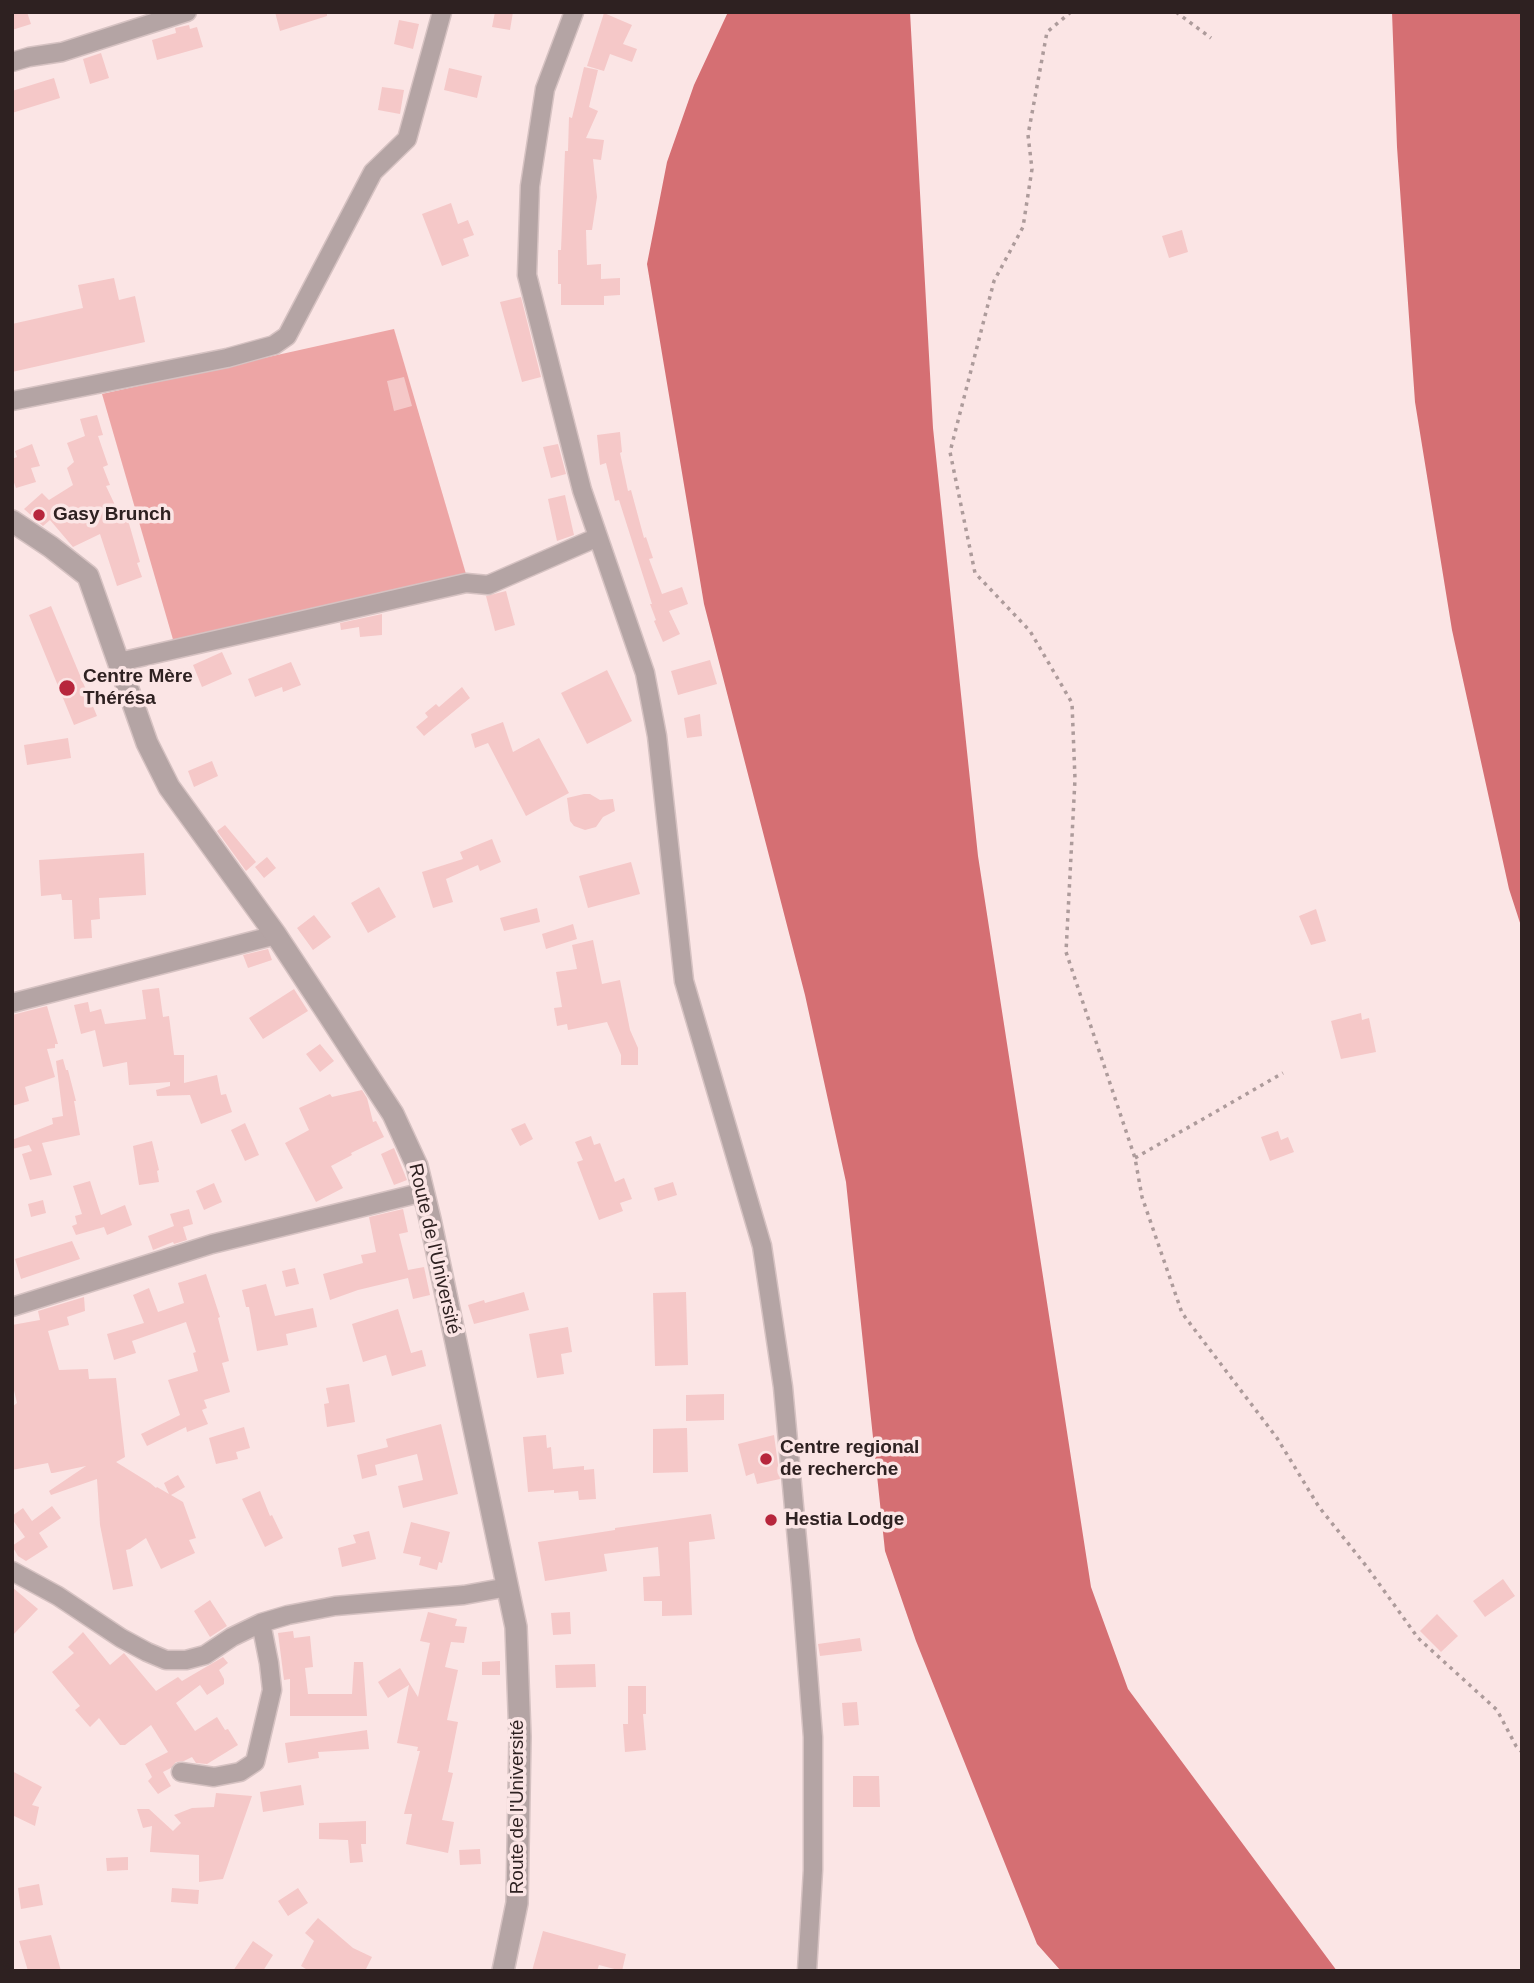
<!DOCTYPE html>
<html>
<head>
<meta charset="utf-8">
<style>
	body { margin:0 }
	#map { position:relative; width:1534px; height:1983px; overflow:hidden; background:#fbe5e5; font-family:Helvetica,sans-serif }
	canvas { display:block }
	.frame { position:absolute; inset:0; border:14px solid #2e2121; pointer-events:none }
</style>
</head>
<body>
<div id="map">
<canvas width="1534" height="1983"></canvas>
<div class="frame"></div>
</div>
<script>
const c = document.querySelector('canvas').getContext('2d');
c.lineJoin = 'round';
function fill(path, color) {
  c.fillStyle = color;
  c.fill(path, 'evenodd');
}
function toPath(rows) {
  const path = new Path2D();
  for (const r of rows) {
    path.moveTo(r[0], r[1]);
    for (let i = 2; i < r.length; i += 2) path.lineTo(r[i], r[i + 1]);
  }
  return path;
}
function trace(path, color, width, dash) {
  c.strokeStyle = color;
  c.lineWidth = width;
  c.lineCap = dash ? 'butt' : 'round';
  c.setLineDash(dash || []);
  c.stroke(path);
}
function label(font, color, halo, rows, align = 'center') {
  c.font = font + ' Helvetica,sans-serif';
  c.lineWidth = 7;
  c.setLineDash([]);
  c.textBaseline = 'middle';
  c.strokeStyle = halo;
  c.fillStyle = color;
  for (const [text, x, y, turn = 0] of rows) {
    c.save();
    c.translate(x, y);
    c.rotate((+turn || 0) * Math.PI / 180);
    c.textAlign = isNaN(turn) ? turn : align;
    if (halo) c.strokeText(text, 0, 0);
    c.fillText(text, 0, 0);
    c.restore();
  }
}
fill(toPath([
	[394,329,466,574,174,643,102,394]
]), '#eda5a5');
fill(toPath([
	[728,12,910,12,933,428,978,856,1091,1587,1128,1689,1337,1971,1061,1971,1037,1944,916,1641,885,1551,846,1182,805,995,704,604,647,264,667,162,694,85],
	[1392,12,1522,12,1522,929,1509,889,1452,630,1415,402,1397,147]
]), '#d56f73');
fill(toPath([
	[12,12,27,12,31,24,12,30],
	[275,12,327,12,327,16,280,31],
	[495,12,513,12,510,30,492,27],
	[604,13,632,25,623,44,637,49,632,62,610,54,604,71,587,66],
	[399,20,419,24,413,49,394,44],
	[189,25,190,29,197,27,203,47,157,60,152,40,176,33,175,28],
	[101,53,109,78,90,84,83,59],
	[584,67,598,70,589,107,598,111,586,138,604,140,601,160,593,159,597,197,592,230,586,230,587,265,601,264,601,279,620,278,620,295,604,296,604,305,561,305,561,284,558,284,558,250,561,250,565,151,568,151,569,117,572,118],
	[449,68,482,76,477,98,444,90],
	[54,78,60,98,12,113,12,91],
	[382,87,404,90,400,114,378,110],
	[451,203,458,224,468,220,474,235,463,239,469,256,442,266,422,214],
	[1182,230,1188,252,1169,258,1162,236],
	[114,278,119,300,135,296,145,342,12,372,12,324,83,308,78,285],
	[521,297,541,377,522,382,500,302],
	[404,377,412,406,394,411,387,381],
	[97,415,103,435,98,436,108,465,103,467,110,485,106,486,123,522,128,520,140,562,137,563,142,577,117,586,100,534,73,547,50,520,43,526,24,509,42,493,49,500,73,485,67,468,74,462,67,443,85,436,80,419],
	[620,432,622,452,620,453,628,491,631,490,644,538,646,537,653,558,649,559,662,594,682,587,688,604,669,611,680,634,663,642,654,621,656,620,650,604,652,604,619,500,615,501,606,463,600,465,597,435],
	[32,444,40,466,31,468,36,482,16,488,12,477,12,459,17,457,15,451],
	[558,444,566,474,551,478,543,447],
	[565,495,574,535,557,541,548,499],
	[506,591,515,625,495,631,486,596],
	[51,606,97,716,74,725,29,615],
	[382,614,382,635,360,637,359,627,341,630,340,623],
	[222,652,232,674,202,687,193,665],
	[710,660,717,684,678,695,671,671],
	[291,662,301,685,283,692,282,687,255,697,248,679],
	[607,670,632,721,587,744,561,693],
	[462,687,470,698,424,736,416,727,428,717,425,713,436,704,439,707],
	[700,714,702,736,687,738,684,718],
	[503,722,513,752,539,738,569,793,526,816,488,743,475,748,471,734],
	[68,738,71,758,27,765,24,745],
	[212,761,218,776,194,787,188,771],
	[584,794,590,794,600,800,613,799,615,811,603,817,596,827,585,830,574,826,570,821,567,798],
	[225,825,256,862,246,871,217,831],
	[492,839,501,862,480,871,478,865,446,879,453,902,433,908,422,872,463,859,460,852],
	[144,853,146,895,99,898,100,919,91,920,92,938,74,939,72,900,62,900,61,894,41,896,39,860],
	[267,857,276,868,264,878,255,867],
	[631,862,640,894,588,908,579,876],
	[379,887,396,917,368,933,351,903],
	[537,908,540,922,504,931,500,918],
	[1316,909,1326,941,1311,945,1299,916],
	[314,915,331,937,313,950,297,928],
	[573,924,577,939,546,949,542,934],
	[593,940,602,984,620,980,630,1030,638,1048,638,1065,621,1065,621,1055,607,1022,568,1030,567,1024,557,1026,554,1008,562,1007,556,972,577,969,572,945],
	[268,949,272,960,248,968,243,955],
	[159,988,163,1017,169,1016,174,1055,184,1055,184,1083,217,1075,221,1095,226,1094,232,1112,201,1124,190,1095,157,1096,156,1090,170,1086,170,1082,129,1085,127,1062,103,1067,95,1030,81,1034,74,1005,88,1002,90,1012,101,1009,105,1024,146,1019,142,990],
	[294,989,308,1011,263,1039,249,1018],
	[47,1006,58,1044,55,1044,55,1048,47,1049,55,1077,25,1087,29,1101,12,1106,12,1015],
	[1361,1013,1362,1020,1369,1018,1376,1052,1341,1059,1331,1021],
	[320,1044,334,1061,320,1072,306,1054],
	[63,1059,66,1070,68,1070,76,1101,74,1101,80,1135,42,1143,52,1175,30,1180,22,1154,32,1151,29,1145,12,1149,12,1140,53,1124,52,1118,63,1116,56,1061],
	[362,1090,367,1098,373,1122,376,1121,384,1137,351,1153,352,1155,331,1166,343,1188,316,1202,285,1143,309,1130,299,1108,330,1094,332,1097],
	[245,1123,259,1155,245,1161,231,1130],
	[525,1123,533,1139,520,1146,511,1129],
	[1278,1131,1281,1140,1288,1137,1294,1152,1270,1161,1261,1137],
	[591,1136,594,1145,600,1143,615,1182,624,1178,632,1199,620,1203,623,1211,599,1220,577,1162,583,1160,575,1142],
	[152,1141,159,1170,157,1171,159,1182,139,1185,133,1146],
	[394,1148,407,1180,394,1185,381,1154],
	[90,1181,101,1215,125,1205,132,1225,107,1235,104,1227,76,1235,72,1226,77,1224,75,1216,82,1214,73,1186],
	[673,1182,677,1195,658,1201,654,1188],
	[214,1183,222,1202,204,1210,196,1191],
	[43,1200,46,1213,31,1217,28,1204],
	[189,1209,193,1224,183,1227,187,1240,174,1244,173,1242,153,1250,148,1236,174,1226,170,1214],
	[403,1209,408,1232,399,1234,408,1270,424,1267,430,1295,413,1299,408,1278,358,1290,330,1300,323,1274,363,1263,361,1255,376,1252,369,1217],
	[72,1241,80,1259,21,1279,15,1259],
	[295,1268,299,1284,286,1287,282,1271],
	[206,1274,220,1317,218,1318,229,1361,222,1363,230,1392,204,1400,207,1408,202,1410,208,1424,187,1432,186,1427,147,1446,141,1434,180,1415,168,1380,198,1371,193,1353,196,1352,186,1322,132,1341,136,1353,114,1360,107,1334,144,1323,133,1295,149,1288,158,1312,184,1303,178,1283],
	[266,1284,275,1316,313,1308,317,1327,286,1334,288,1345,257,1351,249,1307,246,1307,242,1290],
	[524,1292,529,1310,474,1324,468,1305,484,1300,485,1303],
	[686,1292,688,1365,655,1366,653,1293],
	[84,1297,85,1311,67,1317,69,1325,48,1331,59,1370,88,1369,89,1379,116,1378,125,1457,116,1462,150,1483,156,1488,157,1487,169,1494,164,1483,178,1475,185,1487,171,1495,183,1502,196,1538,189,1540,195,1553,161,1569,146,1538,130,1549,126,1550,133,1586,113,1590,100,1525,97,1479,51,1495,49,1491,86,1466,53,1473,51,1473,48,1463,12,1470,12,1407,17,1403,12,1382,12,1325,40,1320,38,1311],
	[398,1309,411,1353,422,1350,426,1366,392,1376,386,1355,363,1362,352,1324],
	[568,1327,572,1352,561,1354,564,1374,537,1378,529,1334],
	[349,1384,355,1422,327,1427,324,1404,329,1403,326,1388],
	[724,1394,724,1420,686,1421,686,1395],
	[441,1424,458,1494,403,1508,398,1486,423,1480,417,1454,375,1465,377,1475,362,1479,357,1455,388,1447,386,1439],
	[244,1427,250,1448,236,1452,238,1459,216,1464,209,1438],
	[687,1428,688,1472,653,1473,653,1429],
	[546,1435,547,1448,551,1447,553,1469,584,1466,584,1470,594,1469,596,1499,579,1500,578,1491,554,1493,554,1490,528,1492,523,1437],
	[774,1435,780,1479,757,1484,754,1473,746,1476,738,1444],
	[260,1491,270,1516,272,1515,283,1538,265,1547,242,1499],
	[52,1506,61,1518,39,1533,48,1547,26,1561,18,1556,12,1546,25,1537,12,1519,12,1516,23,1508,32,1521],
	[711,1514,715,1539,689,1542,692,1615,662,1616,662,1601,644,1601,643,1577,660,1576,658,1547,604,1554,607,1571,545,1581,538,1542,615,1530,615,1528],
	[411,1522,450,1532,442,1563,439,1562,437,1570,419,1565,421,1557,403,1553],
	[369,1531,376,1559,342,1567,338,1548,356,1543,353,1535],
	[1503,1579,1515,1596,1485,1617,1473,1601],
	[12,1587,38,1609,12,1636],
	[210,1600,227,1626,210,1637,194,1611],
	[428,1612,457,1619,455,1626,467,1627,464,1643,451,1642,445,1667,458,1670,447,1720,458,1722,448,1772,453,1773,442,1820,454,1822,448,1853,406,1844,412,1814,404,1814,420,1751,417,1751,418,1747,397,1743,409,1685,388,1698,378,1682,400,1668,418,1697,430,1643,420,1641],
	[570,1612,571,1634,553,1635,551,1613],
	[1437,1614,1458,1636,1441,1652,1420,1631],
	[293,1631,294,1638,310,1636,313,1667,305,1668,308,1694,352,1694,354,1662,363,1662,367,1716,290,1716,290,1679,284,1680,278,1633],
	[83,1632,110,1665,124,1653,156,1691,178,1677,182,1681,223,1657,228,1663,219,1670,224,1679,224,1684,207,1695,200,1685,176,1703,195,1731,217,1717,225,1730,228,1729,238,1745,207,1764,196,1763,192,1757,184,1761,176,1762,171,1768,163,1772,171,1786,158,1794,148,1781,152,1777,145,1764,168,1752,151,1725,125,1745,120,1745,99,1718,90,1727,75,1710,80,1706,52,1672,74,1653,68,1647],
	[860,1638,862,1651,820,1656,818,1644],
	[500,1661,500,1675,482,1675,482,1662],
	[595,1664,596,1687,556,1688,555,1665],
	[628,1686,646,1686,646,1714,643,1714,646,1750,625,1752,623,1724,628,1724],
	[857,1702,859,1725,844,1726,842,1703],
	[367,1730,369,1749,318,1752,319,1758,288,1763,285,1743],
	[12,1771,42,1787,32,1805,39,1807,35,1826,12,1815],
	[853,1776,879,1776,880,1807,853,1807],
	[301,1785,304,1805,263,1812,260,1792],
	[216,1793,252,1796,223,1879,199,1882,199,1855,150,1852,152,1826,143,1828,137,1809,149,1809,173,1831,181,1823,174,1815,192,1808,214,1807],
	[366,1821,366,1844,361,1844,363,1862,350,1863,348,1840,319,1839,319,1823],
	[480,1849,481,1864,460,1865,459,1850],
	[128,1857,128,1870,107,1871,106,1858],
	[39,1884,43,1905,21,1909,18,1888],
	[172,1888,199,1890,198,1904,171,1902],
	[298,1888,308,1903,288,1916,278,1901],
	[318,1918,353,1948,372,1957,365,1971,309,1971,301,1966,314,1941,305,1933],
	[543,1931,626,1954,622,1971,599,1965,597,1971,532,1971],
	[51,1935,61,1971,28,1971,19,1941],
	[253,1941,273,1955,263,1971,233,1971]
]), '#f5c8c8');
const minor = toPath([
	[574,12,545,89,530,186,527,275,582,490,645,673,657,736,684,981,762,1246,783,1387,801,1583,813,1737,813,1870,807,1971],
	[12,62,29,57,62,52,187,12],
	[12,401,227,358,274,345,287,336,373,172,407,139,442,12],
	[119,662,466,583,488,585,598,537],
	[12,1003,276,935],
	[12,1307,212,1244,424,1192],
	[12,1571,58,1596,121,1638,147,1652,166,1660,186,1660,205,1655,232,1637,261,1623,288,1615,335,1606,464,1595,508,1587],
	[181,1772,214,1777,240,1772,255,1762,272,1690,269,1663,261,1623]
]);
const tertiary = toPath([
	[12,521,51,547,88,576,147,743,169,787,276,935,328,1014,393,1114,417,1166,430,1219,516,1627,520,1737,517,1903,503,1971]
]);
trace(minor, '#d6c2c2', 21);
trace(tertiary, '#d6c2c2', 24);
trace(toPath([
	[1071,12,1047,32,1028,135,1032,169,1023,227,994,281,950,452,975,573,1030,631,1072,703,1075,779,1066,952,1135,1158,1142,1197,1182,1313,1277,1438,1319,1507,1367,1567,1418,1638,1497,1710,1516,1746,1522,1752],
	[1176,12,1211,38],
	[1135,1158,1283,1073]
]), '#ad9b9b', 3.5, [3.5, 5]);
trace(minor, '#b4a4a4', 18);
trace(tertiary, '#b4a4a4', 21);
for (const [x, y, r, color] of [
	[39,515,7,"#b7263c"],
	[67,688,9,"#b7263c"],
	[766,1459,7,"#b7263c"],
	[771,1520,7,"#b7263c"]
]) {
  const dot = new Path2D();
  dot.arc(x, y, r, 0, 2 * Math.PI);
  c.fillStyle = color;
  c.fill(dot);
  trace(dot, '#fbe5e5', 2.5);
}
label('bold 19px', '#2e2121', '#fbe5e5', [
	["Gasy Brunch",53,515],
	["Centre Mère",83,677],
	["Thérésa",83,699],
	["Centre regional",780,1448],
	["de recherche",780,1470],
	["Hestia Lodge",785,1520]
], 'left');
label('19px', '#2e2121', '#fbe5e5', [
	["Route de l'Université",434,1249,77],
	["Route de l'Université",518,1807,-90]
]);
</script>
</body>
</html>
